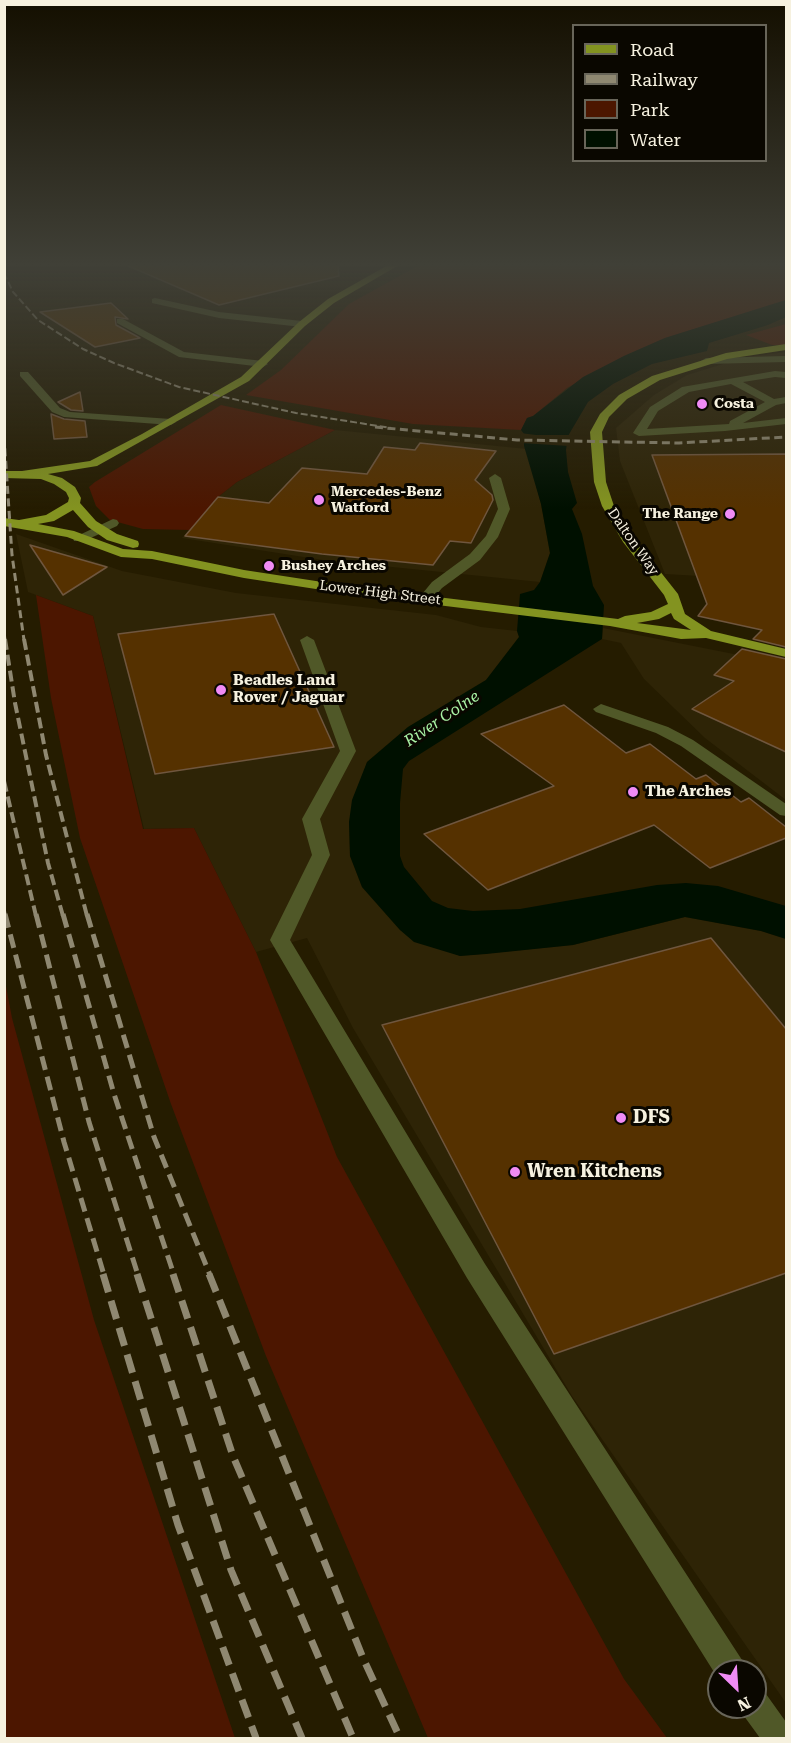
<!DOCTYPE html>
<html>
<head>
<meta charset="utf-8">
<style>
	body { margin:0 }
	#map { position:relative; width:791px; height:1743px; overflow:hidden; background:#251c00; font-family:"Roboto Serif",serif }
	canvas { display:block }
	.frame { position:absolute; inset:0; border:6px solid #f6f1df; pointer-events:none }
	.legend { position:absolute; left:572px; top:24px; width:195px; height:138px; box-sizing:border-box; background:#0a0700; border:2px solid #686559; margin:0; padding:8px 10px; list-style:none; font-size:18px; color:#f6f1df }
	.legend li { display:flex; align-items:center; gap:12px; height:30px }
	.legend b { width:30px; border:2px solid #686559 }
	.north { position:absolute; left:707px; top:1659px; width:60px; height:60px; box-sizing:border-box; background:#0a0700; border:2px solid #686559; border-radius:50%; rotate:155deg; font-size:16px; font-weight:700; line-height:24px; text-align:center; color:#f6f1df }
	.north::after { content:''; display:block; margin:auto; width:21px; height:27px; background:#f08bf5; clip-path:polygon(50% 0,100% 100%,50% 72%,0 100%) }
</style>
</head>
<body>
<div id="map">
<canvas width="791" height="1743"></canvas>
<div class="frame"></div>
<ul class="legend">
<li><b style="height:8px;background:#839320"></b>Road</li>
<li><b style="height:8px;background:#8f8871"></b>Railway</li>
<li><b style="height:16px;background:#4c1600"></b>Park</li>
<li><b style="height:16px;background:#001000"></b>Water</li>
</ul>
<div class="north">N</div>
</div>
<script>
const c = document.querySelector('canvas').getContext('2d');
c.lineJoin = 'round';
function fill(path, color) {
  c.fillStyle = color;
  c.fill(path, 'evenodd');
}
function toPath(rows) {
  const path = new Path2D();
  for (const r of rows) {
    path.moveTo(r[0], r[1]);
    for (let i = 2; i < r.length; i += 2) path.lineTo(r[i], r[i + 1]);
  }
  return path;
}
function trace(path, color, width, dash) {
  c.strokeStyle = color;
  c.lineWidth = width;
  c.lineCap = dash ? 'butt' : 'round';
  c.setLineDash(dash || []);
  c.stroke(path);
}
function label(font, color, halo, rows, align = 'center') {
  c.font = font + ' "Roboto Serif",serif';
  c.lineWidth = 6;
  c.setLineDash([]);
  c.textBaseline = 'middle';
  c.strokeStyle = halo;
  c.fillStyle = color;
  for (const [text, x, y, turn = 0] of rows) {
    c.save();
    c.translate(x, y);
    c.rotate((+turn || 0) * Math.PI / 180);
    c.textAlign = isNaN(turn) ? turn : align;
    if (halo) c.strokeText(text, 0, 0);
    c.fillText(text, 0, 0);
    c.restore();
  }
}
fill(toPath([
	[786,352,786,581,665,574,620,461,616,428,654,395,687,375,746,357],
	[335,430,527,449,541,504,550,553,540,582,323,560,182,538,218,497,237,482],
	[16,534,122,571,236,593,436,615,481,627,517,631,519,637,486,680,408,727,367,762,349,822,350,856,362,887,400,930,460,956,573,945,685,917,761,931,786,939,786,1703,572,1396,353,1028,307,938,256,952,194,828,144,829,93,616,28,592],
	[603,628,774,662,786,667,786,800,705,738,644,679,621,643,602,639]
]), '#2e2406');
fill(toPath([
	[419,265,786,265,786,300,665,338,624,356,567,388,533,416,527,418,521,430,413,424,246,395,281,370,349,304],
	[786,324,786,345,772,345,746,335],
	[221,405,335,430,237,482,218,497,190,530,143,529,110,520,96,506,89,487,95,482],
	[36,595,93,616,143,829,194,828,256,952,337,1157,624,1679,667,1738,428,1738,266,1356,171,1104,80,838,51,698],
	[5,981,12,1018,94,1320,235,1738,5,1738]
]), '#4c1600');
fill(toPath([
	[786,300,786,317,768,325,709,343,707,351,652,364,613,384,588,402,568,436,566,450,568,472,577,503,572,509,582,534,593,586,604,605,602,639,409,761,403,769,400,803,400,856,404,867,432,901,448,908,473,911,520,909,657,885,686,883,718,886,786,906,786,939,761,931,685,917,573,945,486,954,460,956,414,942,400,930,362,887,350,856,349,822,352,800,367,762,408,727,486,680,519,637,517,631,520,594,534,590,540,582,550,553,541,504,524,446,524,434,521,430,527,418,533,416,583,377,624,356,665,338]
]), '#001000');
fill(toPath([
	[520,433,536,435,571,435,569,446,521,443]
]), '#251c00');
const building = toPath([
	[126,265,338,265,339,276,219,305,126,265],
	[111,303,128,319,115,317,116,325,140,338,95,347,40,312,111,303],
	[80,392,83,411,71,410,58,402,80,392],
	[51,414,64,419,85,421,87,437,54,439,51,414],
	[420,443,496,451,475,480,492,495,493,500,471,543,450,541,433,565,322,554,185,536,218,497,269,503,302,468,367,474,384,447,415,450,420,443],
	[786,454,786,647,753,639,762,630,698,616,707,604,652,455,786,454],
	[30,545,107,567,63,595,30,545],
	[274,614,334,747,155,774,118,634,274,614],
	[742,649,786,659,786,752,692,709,734,681,714,675,742,649],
	[564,705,626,753,650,744,696,779,706,775,741,802,749,798,786,827,786,838,710,868,654,825,488,890,424,834,554,786,481,734,564,705],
	[711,938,786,1029,786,1273,554,1354,382,1025,711,938]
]);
fill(building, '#553100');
trace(building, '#6f563e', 1.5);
fill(toPath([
	[155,298,219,312,302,321,307,324,302,327,219,318,152,303,152,299,155,298],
	[117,319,123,319,184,352,263,361,268,364,263,367,179,357,117,323,117,319],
	[786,356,786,362,706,364,701,361,706,358,786,356],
	[775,371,786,372,786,378,775,377,743,382,774,399,786,397,786,403,776,405,743,423,786,418,786,424,725,431,639,436,633,433,650,407,682,387,775,371],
	[731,384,765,402,730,421,729,424,647,429,658,411,689,392,731,384],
	[20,372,28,372,60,408,70,412,171,419,176,422,171,425,64,417,52,412,20,376,20,372],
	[495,474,501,478,510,509,498,537,480,560,442,588,430,602,420,602,418,599,432,582,470,554,486,536,498,509,489,478,495,474],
	[113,519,117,520,119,523,117,526,84,541,74,541,73,538,113,519],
	[307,636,314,640,356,751,320,819,330,855,290,940,485,1264,742,1660,746,1671,719,1671,719,1680,467,1278,270,940,312,855,302,819,340,751,300,640,307,636],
	[601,704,668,727,693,740,786,804,786,816,780,815,681,746,656,733,596,712,593,709,601,704],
	[755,1689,766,1694,786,1722,786,1738,760,1738,744,1716,740,1707,755,1707,755,1689]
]), '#505828');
fill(toPath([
	[388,265,399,265,334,303,305,326,249,381,97,466,48,474,62,478,75,487,81,498,80,503,96,521,117,534,138,541,139,544,138,547,133,548,107,540,88,527,73,510,54,521,38,524,74,531,123,549,152,551,244,570,355,587,618,619,625,616,651,612,668,604,664,595,623,542,602,506,594,482,590,432,600,414,619,395,652,376,726,353,786,344,786,350,727,359,660,380,627,399,609,417,602,432,606,482,614,506,633,537,678,594,685,614,711,631,786,649,786,657,706,638,681,639,610,626,355,595,244,578,152,559,121,557,67,537,4,526,4,518,19,520,46,515,68,502,69,498,66,492,54,484,41,479,4,478,4,471,22,471,90,461,142,434,241,377,299,322,328,299,388,265],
	[671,613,674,619,691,630,637,623,659,619,671,613]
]), '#839320');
trace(toPath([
	[4,273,13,292,38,320,83,349,114,363,179,387,296,413,391,428]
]), '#8f8871', 2, [7, 3]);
trace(toPath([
	[375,427,517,440,679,443,786,437],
	[4,436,12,555,24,640],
	[4,632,5,640]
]), '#8f8871', 3, [8, 4.5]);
trace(toPath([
	[5,639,15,703,48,863,63,916],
	[24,639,46,755,87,916],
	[4,781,36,916],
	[4,911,5,916]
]), '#8f8871', 4, [11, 5]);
trace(toPath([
	[5,914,64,1142,104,1275],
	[36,914,89,1122,138,1275],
	[63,914,114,1094,174,1275],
	[87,914,154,1137,210,1275]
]), '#8f8871', 5, [14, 7]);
trace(toPath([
	[103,1274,178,1525,256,1738],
	[137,1274,231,1570,302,1738],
	[173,1274,233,1456,353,1738],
	[209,1274,363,1658,400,1738]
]), '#8f8871', 7, [19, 9]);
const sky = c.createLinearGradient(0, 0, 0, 509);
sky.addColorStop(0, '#140f00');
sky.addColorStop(0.52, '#404037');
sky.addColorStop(1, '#40403700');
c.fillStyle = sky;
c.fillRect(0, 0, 791, 509);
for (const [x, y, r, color] of [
	[702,404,6,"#f08bf5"],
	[319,500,6,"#f08bf5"],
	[730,514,6,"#f08bf5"],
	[269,566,6,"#f08bf5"],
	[221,690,6,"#f08bf5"],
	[633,792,6,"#f08bf5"],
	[621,1118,6,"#f08bf5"],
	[515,1172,6,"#f08bf5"]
]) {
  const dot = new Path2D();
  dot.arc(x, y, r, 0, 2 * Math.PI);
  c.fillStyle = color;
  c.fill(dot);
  trace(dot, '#0a0700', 2);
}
label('bold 14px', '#f6f1df', '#0a0700', [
	["Costa",714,404],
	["Mercedes-Benz",331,492],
	["Watford",331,508],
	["The Range",718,514,"right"],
	["Bushey Arches",281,566]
], 'left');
label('14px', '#f6f1df', '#0a0700', [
	["Dalton Way",633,542,55],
	["Lower High Street",380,593,7]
]);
label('bold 15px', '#f6f1df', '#0a0700', [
	["Beadles Land",233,681],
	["Rover / Jaguar",233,698],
	["The Arches",645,792]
], 'left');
label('italic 16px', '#a9f2a4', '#0a0700', [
	["River Colne",442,719,-34]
]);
label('bold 18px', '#f6f1df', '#0a0700', [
	["DFS",633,1118],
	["Wren Kitchens",527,1172]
], 'left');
</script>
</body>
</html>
